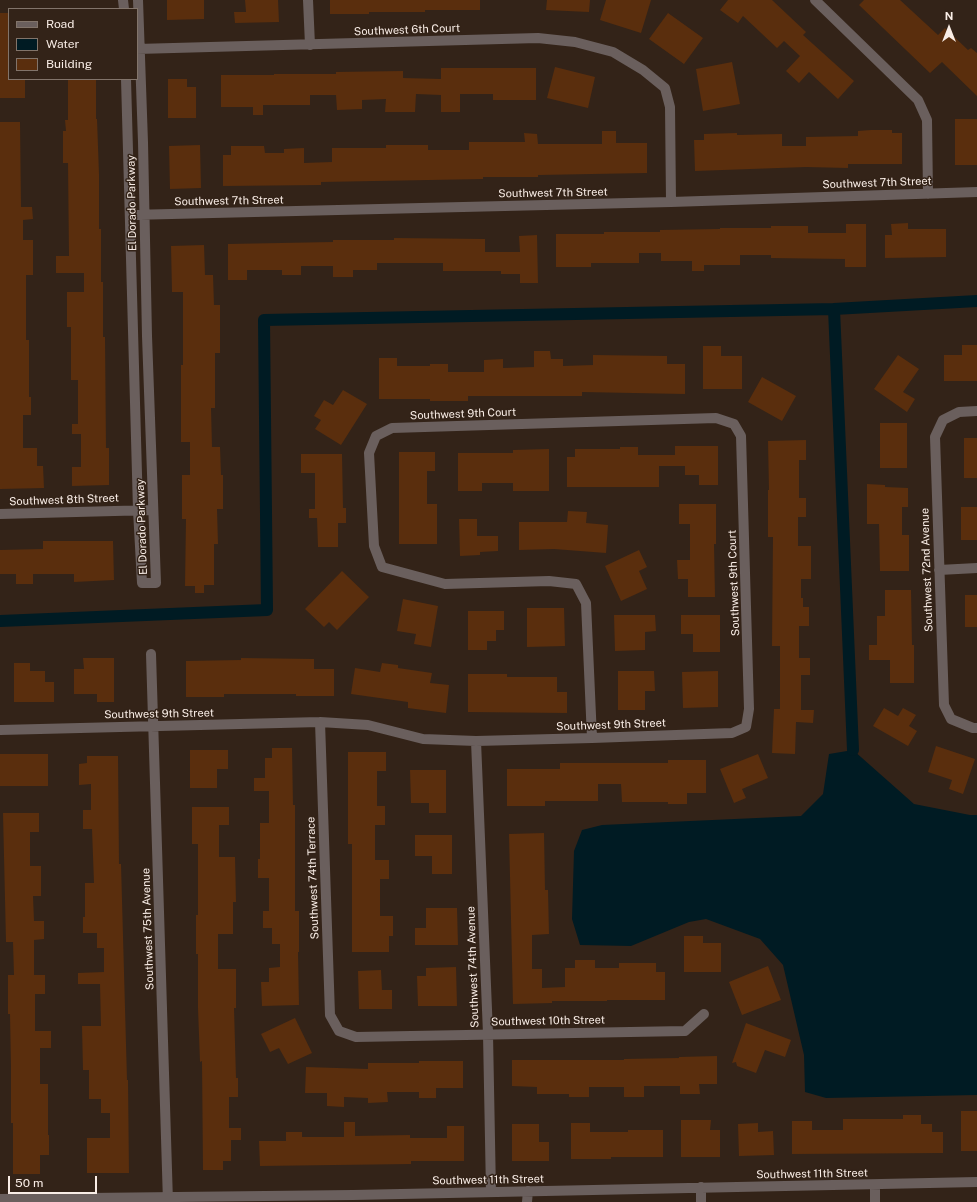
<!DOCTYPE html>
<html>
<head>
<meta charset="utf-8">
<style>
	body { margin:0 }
	#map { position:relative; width:977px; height:1202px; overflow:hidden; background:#332318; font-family:"Public Sans",sans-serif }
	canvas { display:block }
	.legend { position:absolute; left:8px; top:8px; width:130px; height:72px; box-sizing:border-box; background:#332318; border:1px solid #82746a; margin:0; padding:5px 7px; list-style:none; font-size:12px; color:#f9ede6 }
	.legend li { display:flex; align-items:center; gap:8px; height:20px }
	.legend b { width:20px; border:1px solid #82746a }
	.north { position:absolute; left:929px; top:8px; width:40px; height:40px; -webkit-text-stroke:3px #332318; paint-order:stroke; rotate:0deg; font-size:11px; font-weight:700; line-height:16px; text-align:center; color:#f9ede6 }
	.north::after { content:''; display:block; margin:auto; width:14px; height:18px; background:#f9ede6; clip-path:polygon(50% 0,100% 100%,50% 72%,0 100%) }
	.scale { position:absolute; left:8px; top:1176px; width:89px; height:18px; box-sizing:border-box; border:2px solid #f9ede6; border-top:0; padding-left:5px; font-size:12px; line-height:14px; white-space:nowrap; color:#f9ede6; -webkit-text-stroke:3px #332318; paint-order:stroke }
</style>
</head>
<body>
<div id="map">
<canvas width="977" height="1202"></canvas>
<ul class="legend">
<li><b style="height:5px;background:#6a5f5d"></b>Road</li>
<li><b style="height:11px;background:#001b23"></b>Water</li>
<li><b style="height:11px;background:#5a2e0d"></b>Building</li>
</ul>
<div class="north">N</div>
<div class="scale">50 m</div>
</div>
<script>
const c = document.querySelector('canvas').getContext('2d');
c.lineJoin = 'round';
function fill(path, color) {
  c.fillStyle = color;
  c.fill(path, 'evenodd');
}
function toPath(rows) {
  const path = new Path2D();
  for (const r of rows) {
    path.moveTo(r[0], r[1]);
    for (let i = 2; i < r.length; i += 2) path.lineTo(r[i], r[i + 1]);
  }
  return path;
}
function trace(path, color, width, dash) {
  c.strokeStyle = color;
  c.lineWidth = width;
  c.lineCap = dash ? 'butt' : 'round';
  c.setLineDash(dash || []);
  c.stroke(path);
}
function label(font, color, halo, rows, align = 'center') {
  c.font = font + ' "Public Sans",sans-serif';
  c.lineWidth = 3;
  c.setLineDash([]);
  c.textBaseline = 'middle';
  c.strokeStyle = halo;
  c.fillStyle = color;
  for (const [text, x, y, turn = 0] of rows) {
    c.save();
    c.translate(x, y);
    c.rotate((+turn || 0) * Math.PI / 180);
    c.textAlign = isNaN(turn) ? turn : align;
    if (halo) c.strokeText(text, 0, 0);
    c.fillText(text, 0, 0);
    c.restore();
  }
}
fill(toPath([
	[853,750,914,804,970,815,977,815,977,1095,826,1098,805,1092,804,1055,783,965,760,939,706,919,689,922,631,946,580,945,572,919,574,851,582,830,602,825,801,816,823,794,829,754]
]), '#001b23');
trace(toPath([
	[0,621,267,610,264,320,834,309],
	[853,750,834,309,977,301]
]), '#001b23', 12);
fill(toPath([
	[167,0,204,0,204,19,167,20],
	[245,0,278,0,279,22,235,23,234,12,246,12],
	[330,0,480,0,480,10,425,10,425,12,369,12,369,14,330,14],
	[547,0,590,0,589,12,546,10],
	[606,0,651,0,641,33,600,20],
	[728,0,772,0,806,32,803,35,854,81,838,99,809,72,799,83,786,71,800,56,784,41,777,48,743,16,738,23,720,10],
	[864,0,900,0,938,35,945,28,968,50,971,48,977,53,977,96,942,62,930,73,859,5],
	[0,13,9,13,9,79,25,79,25,98,0,98],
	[668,13,703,38,684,64,649,39],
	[732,62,740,104,703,111,696,69],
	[555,67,595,77,588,108,547,98],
	[441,68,536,68,536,100,493,100,493,94,460,94,460,112,441,112,441,95,416,94,415,112,385,112,386,99,362,100,362,109,337,110,336,95,310,95,310,105,263,105,263,115,253,115,253,107,221,107,221,75,274,75,274,74,336,74,336,72,403,71,403,78,441,79],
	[68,79,96,79,96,119,97,119,99,174,99,229,101,229,101,282,103,282,103,337,105,337,106,448,109,448,109,485,72,486,72,467,81,467,81,434,72,434,72,424,78,424,78,380,71,380,71,327,67,327,67,292,84,292,84,273,56,273,56,256,69,256,68,163,63,163,63,131,66,131,65,120,68,120],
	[168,79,187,79,187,87,196,87,196,118,168,118],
	[955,119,977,119,977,165,955,165],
	[0,122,20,122,21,207,32,207,33,219,23,220,23,240,33,240,33,275,26,275,26,340,29,340,29,397,31,397,31,415,23,415,23,448,37,448,37,466,43,466,44,488,0,489],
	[871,130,892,130,892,133,902,133,902,164,848,164,848,168,806,167,695,171,694,140,704,140,704,134,737,133,737,135,782,134,782,146,806,146,806,137,858,136,858,131],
	[602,131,616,131,616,143,647,143,647,173,538,175,538,177,483,177,483,179,321,182,321,185,223,186,223,155,231,155,231,146,264,146,265,153,284,153,284,149,304,148,304,163,332,162,332,148,386,148,386,145,428,145,428,150,469,150,469,142,525,142,524,133,537,134,538,144,602,144],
	[200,145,201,188,170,189,169,146],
	[908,223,908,229,946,229,946,257,885,258,885,235,892,235,891,224],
	[846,224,866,224,866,267,845,267,845,259,771,258,771,255,740,255,740,265,704,265,704,271,692,271,692,261,661,261,661,253,639,253,639,263,591,263,591,267,556,267,556,234,604,234,604,232,660,232,660,230,720,229,720,228,771,228,771,226,808,226,808,233,846,233],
	[537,235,538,283,520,283,520,274,501,274,501,271,443,271,443,263,377,263,377,270,353,270,353,277,333,277,333,266,301,266,301,275,282,275,282,270,247,270,247,280,228,280,228,244,333,242,333,240,394,240,394,238,485,239,485,252,520,252,519,236],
	[204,245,205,275,213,275,214,305,220,305,220,353,215,353,215,408,211,408,212,447,220,447,221,475,223,475,223,509,217,509,218,544,214,544,214,585,204,585,204,593,195,593,195,586,185,586,186,519,182,519,182,475,190,475,190,442,181,442,181,365,183,365,183,292,172,292,171,246],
	[962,345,977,345,977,381,944,381,944,355,962,355],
	[703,346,721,346,721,356,742,356,742,389,703,389],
	[534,351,550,351,551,359,563,359,563,366,593,365,593,355,667,356,667,364,685,364,685,394,582,392,582,396,468,396,468,401,430,401,430,399,379,399,379,358,397,358,397,366,430,366,430,364,448,364,448,372,484,372,484,360,503,359,503,368,534,367],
	[898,355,919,369,903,392,915,399,907,412,874,389],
	[762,377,796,396,782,421,748,402],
	[343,390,367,404,341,445,315,429,321,420,314,416,324,400,333,405],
	[880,423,907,423,907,468,880,468],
	[964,438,977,438,977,478,964,478],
	[806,440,806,460,799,460,799,498,806,498,806,517,798,517,798,546,811,546,811,579,801,579,801,598,803,598,803,607,809,607,809,626,799,626,799,658,810,658,810,675,801,675,801,710,814,710,813,723,796,722,795,754,772,753,774,709,780,709,780,646,772,646,773,537,768,537,768,490,769,490,768,441],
	[675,446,718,446,718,485,699,485,699,475,685,475,685,466,659,466,659,487,567,487,567,457,575,457,575,449,620,449,620,447,638,447,638,455,675,455],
	[549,449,549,491,513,491,513,483,482,483,482,491,458,491,458,453,513,453,513,450],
	[399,452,435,452,435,471,427,471,427,504,437,504,437,544,399,544],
	[301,454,342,454,343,508,346,508,346,523,338,523,338,547,318,547,317,518,309,518,309,509,315,509,315,473,301,473],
	[867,484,885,485,885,487,908,488,908,507,902,507,902,535,909,535,909,571,880,571,879,524,867,524],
	[679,504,716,504,716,544,714,544,715,597,688,597,688,579,678,579,677,560,690,560,690,524,679,524],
	[961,507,977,507,977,540,961,540],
	[568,511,587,512,586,523,608,525,606,553,554,549,519,550,519,522,567,522],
	[459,519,477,519,477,536,498,536,498,551,480,552,480,555,460,556],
	[43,541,113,541,114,580,74,582,74,574,33,574,33,584,16,584,16,574,0,574,0,550,43,549],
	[639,550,647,567,639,571,647,589,621,601,605,566],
	[342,571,369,597,337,630,329,622,324,627,305,609],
	[885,590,911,590,912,645,914,645,914,683,890,683,890,660,869,660,869,645,877,645,877,616,885,616],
	[965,595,977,595,977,627,965,627],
	[403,599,438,606,431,647,414,644,416,634,397,631],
	[527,608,564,608,565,646,527,647],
	[468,611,504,611,504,630,496,630,496,641,487,641,487,650,468,650],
	[614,615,655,615,656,631,645,632,645,650,615,651],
	[681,615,720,615,720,652,693,652,693,634,681,634],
	[83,658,114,658,114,702,97,702,97,694,74,694,74,669,84,669],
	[241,658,314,659,314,669,334,669,334,696,296,696,296,694,224,694,224,697,186,697,186,661,241,660],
	[14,663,30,663,30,671,45,671,45,682,54,682,54,702,14,702],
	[382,663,398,665,398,668,432,673,430,683,449,685,446,713,408,708,408,702,351,694,355,668,380,672],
	[618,671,654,671,655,691,645,691,645,710,618,710],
	[718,671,718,707,683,708,682,672],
	[468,674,507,674,507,677,557,677,557,692,567,692,567,713,468,712],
	[884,708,898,716,903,708,916,715,909,726,917,731,908,746,873,726],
	[936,746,975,759,963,794,949,789,952,780,928,772],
	[272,748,292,748,293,805,295,805,295,911,299,911,299,952,298,952,299,1005,262,1006,261,982,269,982,269,968,280,967,280,944,272,944,272,928,263,928,263,911,269,911,269,878,258,878,258,859,260,859,260,823,269,823,269,791,254,791,254,778,265,778,265,758,272,758],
	[190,750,228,750,228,769,217,769,217,788,190,788],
	[348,752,386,752,386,771,377,771,377,806,385,806,385,825,375,825,375,860,389,860,389,879,380,879,380,916,393,916,393,936,389,936,389,952,352,952,352,844,348,844],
	[0,754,48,754,48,786,0,786],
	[758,754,768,778,742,789,746,798,734,803,720,769],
	[87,756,118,756,119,864,121,864,127,1080,128,1080,129,1173,87,1173,87,1138,110,1138,110,1113,101,1113,101,1099,89,1099,89,1070,83,1070,82,1026,101,1026,100,984,78,984,78,973,104,972,104,948,97,948,97,933,83,933,83,917,85,917,85,883,94,883,92,829,83,829,83,810,91,810,91,784,79,785,79,764,87,763],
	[668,760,706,760,706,793,687,793,687,804,668,804,668,802,622,802,621,784,598,784,598,801,545,801,545,806,507,806,507,769,560,769,560,763,668,763],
	[410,770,446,770,446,813,429,813,429,803,411,803],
	[192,807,229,807,229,825,219,825,219,857,235,857,236,902,233,902,233,934,218,934,218,969,236,969,236,1008,234,1008,236,1078,238,1078,238,1097,229,1097,229,1128,241,1128,241,1140,231,1140,231,1161,223,1161,223,1170,203,1170,202,1061,200,1062,198,1008,198,954,196,954,196,915,198,915,198,844,192,844],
	[3,813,39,813,39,832,30,832,30,866,41,866,41,896,33,896,34,921,44,921,44,939,34,940,34,975,45,975,45,994,35,994,35,1031,51,1031,51,1048,40,1048,40,1084,48,1084,48,1135,49,1135,49,1155,40,1155,40,1174,13,1174,13,1123,11,1123,11,1067,10,1014,8,1014,8,975,14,975,13,942,6,942],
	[544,833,545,890,548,890,549,934,532,935,532,969,542,969,542,988,565,987,565,968,575,968,575,960,595,960,595,968,619,968,619,963,656,963,656,972,665,972,665,1000,607,1000,607,1001,552,1001,552,1003,513,1004,509,834],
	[415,835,452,835,452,874,432,874,432,856,415,856],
	[426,908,457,908,458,945,415,945,415,928,426,928],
	[684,936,703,936,703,943,721,943,721,972,684,972],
	[768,966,781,1000,742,1015,729,982],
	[456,967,457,1006,418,1006,417,976,426,976,426,968],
	[381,970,382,990,392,990,392,1009,359,1009,358,971],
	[295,1018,312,1053,288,1064,279,1048,270,1052,261,1034],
	[746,1023,791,1040,785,1057,765,1050,756,1073,737,1066,736,1062,732,1063],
	[717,1056,717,1084,699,1084,700,1094,680,1094,680,1086,644,1086,644,1097,624,1097,624,1087,589,1087,589,1097,569,1097,569,1094,537,1094,537,1087,512,1086,512,1060,624,1060,624,1059,679,1058,679,1057],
	[419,1061,463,1061,463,1088,436,1088,436,1098,419,1098,419,1092,387,1092,388,1102,368,1103,368,1098,344,1097,344,1107,327,1106,327,1093,305,1093,306,1067,368,1069,368,1063,419,1063],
	[961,1111,977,1111,977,1151,961,1151],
	[903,1115,921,1115,921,1124,932,1124,932,1132,943,1132,943,1153,792,1154,792,1121,812,1121,812,1130,843,1130,843,1119,903,1119],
	[681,1120,711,1120,710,1130,720,1130,720,1157,681,1157],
	[344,1122,355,1122,355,1136,410,1135,410,1138,447,1138,447,1126,464,1126,464,1161,411,1161,411,1164,260,1166,259,1141,286,1141,286,1132,302,1132,302,1137,344,1137],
	[571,1123,590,1123,590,1132,628,1132,628,1130,663,1130,663,1157,611,1157,611,1159,571,1159],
	[758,1123,758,1132,773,1131,774,1155,739,1156,738,1124],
	[512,1124,539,1124,539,1142,549,1142,549,1161,512,1161]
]), '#5a2e0d');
trace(toPath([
	[123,0,124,9],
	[308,0,310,45],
	[815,0,918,100,927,120,928,194],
	[137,49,538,38,575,42,613,52,643,70,665,88,670,107,671,202],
	[126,79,138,510,142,583,156,583,147,336,143,142,138,0],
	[130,215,671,202,977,192],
	[977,411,959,412,943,420,935,437,944,705,951,719,973,728,977,728],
	[0,514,153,510],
	[939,570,977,568],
	[151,654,168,1202],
	[320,722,330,1015,339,1031,356,1037,685,1031,704,1014],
	[0,730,320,722,368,725,423,739,476,741,592,738,732,733,746,727,749,709,741,436,734,424,716,418,392,428,376,436,369,453,374,546,382,567,445,584,549,581,576,584,586,603,592,738],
	[476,741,488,1034,491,1192],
	[875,1185,875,1202],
	[701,1187,701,1202],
	[0,1199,353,1195,977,1182],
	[527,1202,528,1191]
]), '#6a5f5d', 10);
label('11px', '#f9ede6', '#332318', [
	["Southwest 6th Court",407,30,-2],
	["Southwest 7th Street",877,183,-2],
	["Southwest 7th Street",553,193,-1],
	["Southwest 7th Street",229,201,-1],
	["El Dorado Parkway",132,203,-91],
	["Southwest 9th Court",463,414,-2],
	["Southwest 8th Street",64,500,-2],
	["El Dorado Parkway",142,527,-92],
	["Southwest 72nd Avenue",927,570,-92],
	["Southwest 9th Court",734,583,-92],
	["Southwest 9th Street",159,714,-1],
	["Southwest 9th Street",611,725,-2],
	["Southwest 74th Terrace",313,878,-92],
	["Southwest 75th Avenue",148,929,-92],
	["Southwest 74th Avenue",473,967,-92],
	["Southwest 10th Street",548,1021,-1],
	["Southwest 11th Street",812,1174,-1],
	["Southwest 11th Street",488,1180,-1]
]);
</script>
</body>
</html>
